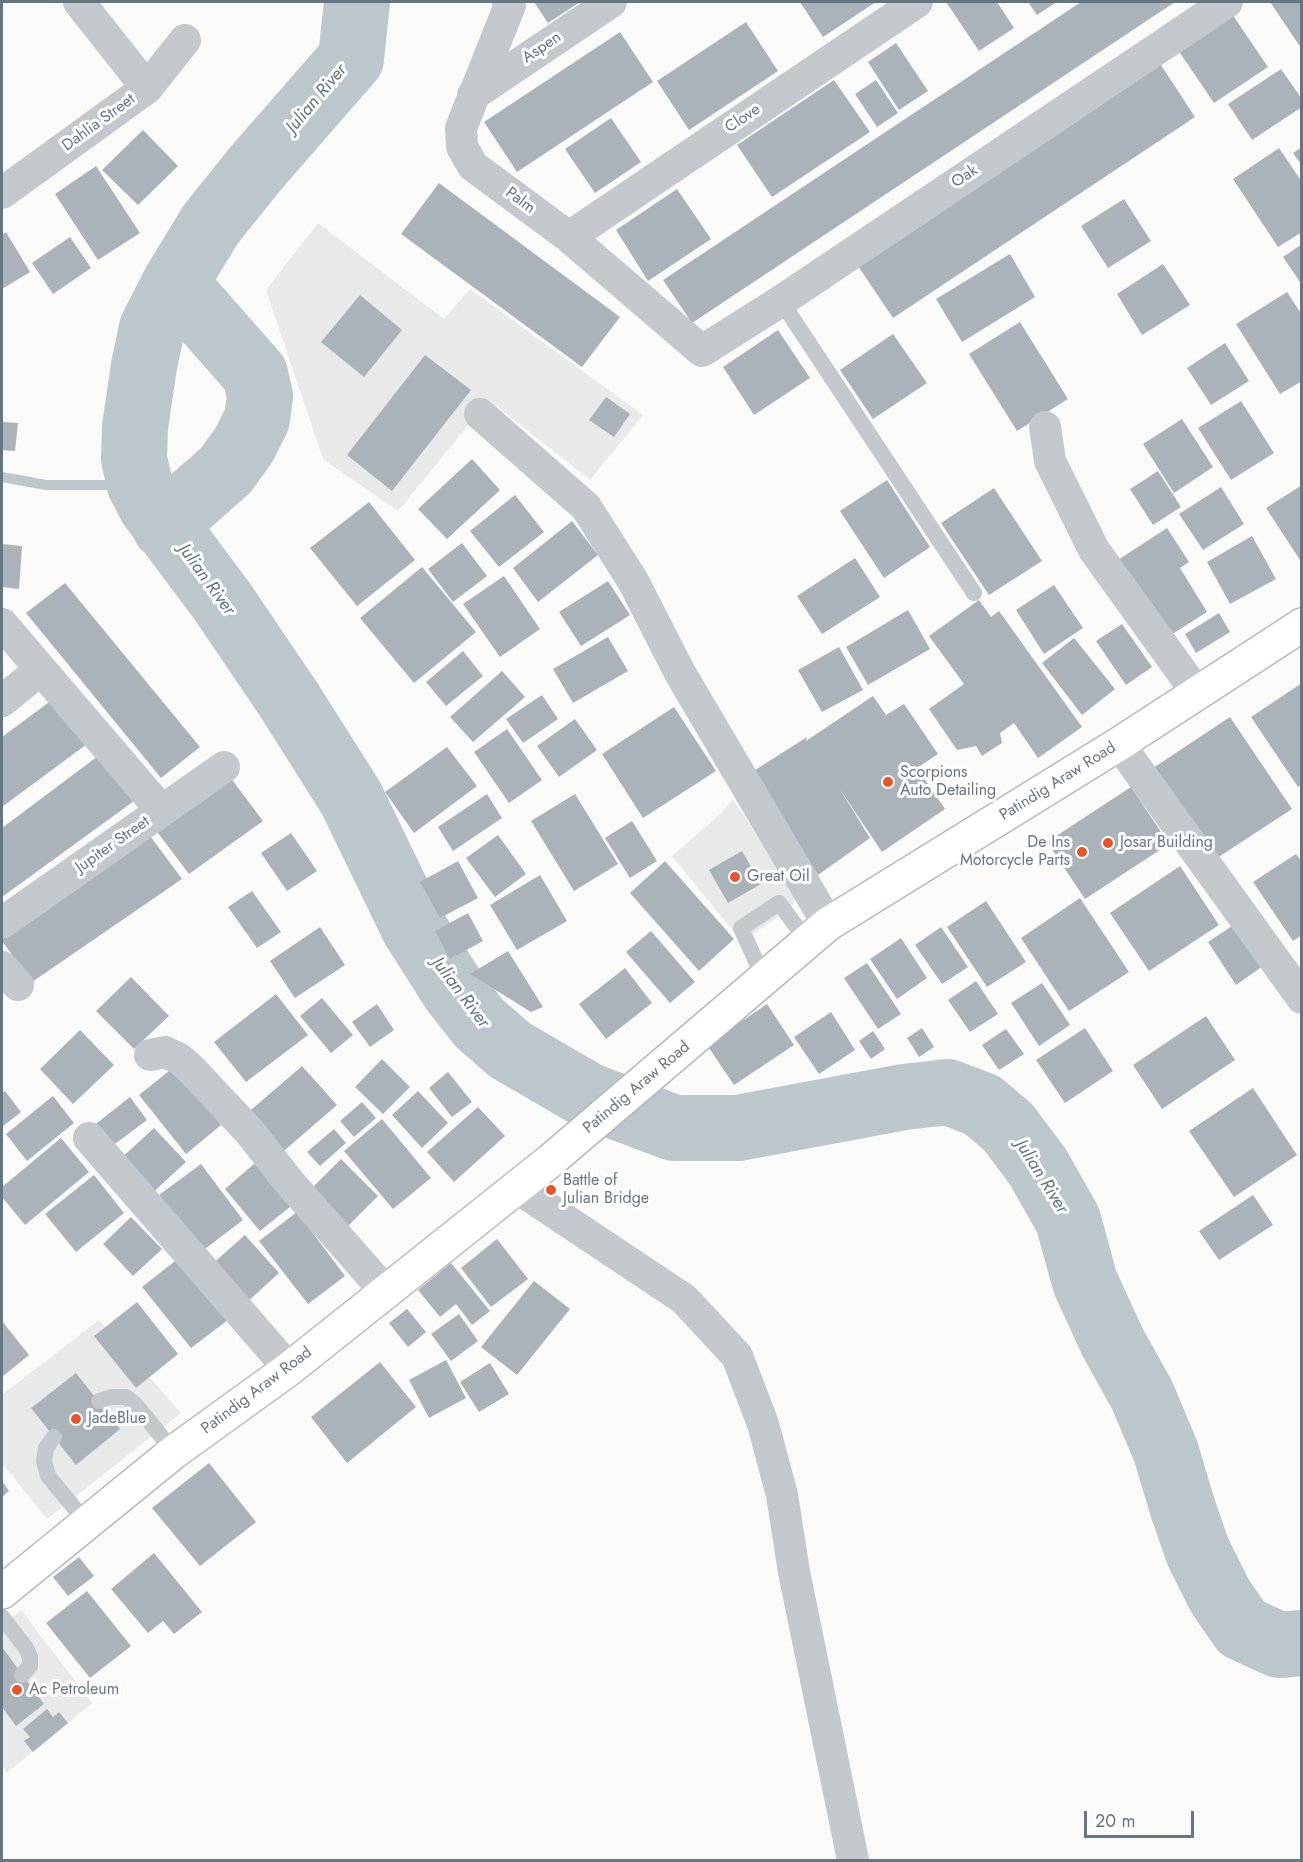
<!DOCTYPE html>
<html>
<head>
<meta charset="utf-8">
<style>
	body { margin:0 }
	#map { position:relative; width:1303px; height:1862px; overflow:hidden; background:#fafaf8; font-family:Jost,sans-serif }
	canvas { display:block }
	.frame { position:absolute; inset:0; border:3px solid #657683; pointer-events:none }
	.scale { position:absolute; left:1084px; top:1811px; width:110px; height:27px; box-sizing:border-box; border:3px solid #657683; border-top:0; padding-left:8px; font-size:18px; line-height:21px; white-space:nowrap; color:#657683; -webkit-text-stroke:4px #fff; paint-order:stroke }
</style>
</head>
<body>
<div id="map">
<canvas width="1303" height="1862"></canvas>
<div class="frame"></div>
<div class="scale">20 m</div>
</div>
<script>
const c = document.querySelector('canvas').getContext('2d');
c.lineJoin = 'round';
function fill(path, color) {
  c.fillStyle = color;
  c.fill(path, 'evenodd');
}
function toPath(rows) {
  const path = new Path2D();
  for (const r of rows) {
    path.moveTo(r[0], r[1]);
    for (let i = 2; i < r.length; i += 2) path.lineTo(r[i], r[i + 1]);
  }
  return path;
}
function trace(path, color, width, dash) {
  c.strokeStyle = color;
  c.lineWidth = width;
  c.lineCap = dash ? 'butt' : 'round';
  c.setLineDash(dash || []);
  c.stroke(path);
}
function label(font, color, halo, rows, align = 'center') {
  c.font = font + ' Jost,sans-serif';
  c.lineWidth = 6;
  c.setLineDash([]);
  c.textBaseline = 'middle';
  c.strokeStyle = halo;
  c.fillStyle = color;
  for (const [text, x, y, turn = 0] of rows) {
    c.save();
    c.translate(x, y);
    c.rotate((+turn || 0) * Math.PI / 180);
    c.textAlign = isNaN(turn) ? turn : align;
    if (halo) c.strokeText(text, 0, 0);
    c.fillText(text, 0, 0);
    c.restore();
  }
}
fill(toPath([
	[318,223,444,319,470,289,643,415,590,480,489,400,398,511,323,459,266,290],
	[733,800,791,884,795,896,792,907,742,942,672,856,717,817],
	[99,1320,181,1413,47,1519,2,1463,2,1395],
	[21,1610,92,1703,7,1773,2,1765,2,1625]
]), '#e8e9e9');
trace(toPath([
	[2,477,46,485,140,485]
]), '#bbc7cb', 10);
trace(toPath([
	[357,2,351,59,256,168,211,224,175,283,152,328,144,366,135,427,134,459,140,485,151,506,222,601,289,700,351,798,414,928,454,991,479,1023,510,1050,589,1096,674,1128,738,1128,904,1097,948,1092,982,1105,1008,1127,1038,1167,1068,1220,1085,1282,1112,1341,1142,1395,1166,1452,1183,1509,1198,1552,1220,1596,1242,1628,1279,1645,1302,1643],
	[165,527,192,500,226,470,244,445,257,419,260,396,255,374,175,283]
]), '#bbc7cb', 66);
fill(toPath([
	[534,2,580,2,548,23],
	[800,2,876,2,823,37],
	[946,2,997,2,1014,28,979,51],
	[1028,2,1057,2,1037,15],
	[1081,2,1175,2,692,323,663,280],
	[1270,2,1302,2,1302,44,1299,45],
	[1232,14,1268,67,1214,103,1178,50],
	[746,22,778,71,689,130,657,81],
	[620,32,653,82,517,172,484,122],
	[896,43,928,91,899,110,868,62],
	[1161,65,1195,117,893,318,858,266],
	[1281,69,1302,99,1302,107,1252,140,1228,104],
	[834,80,870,132,772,197,737,145],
	[876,80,898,113,877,127,855,94],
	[611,118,641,162,595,193,565,149],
	[143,130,178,166,138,205,102,170],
	[1302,147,1302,166,1293,153],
	[1279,148,1302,182,1302,232,1278,247,1233,179],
	[96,166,140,233,98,260,55,194],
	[439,183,620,317,582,367,401,234],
	[677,189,711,239,648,281,616,230],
	[1124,199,1151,241,1108,268,1081,226],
	[6,232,30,272,2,289,2,235],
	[70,237,91,268,53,294,32,263],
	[1302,244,1302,285,1283,257],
	[1010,254,1035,297,962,342,936,299],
	[1163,264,1190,305,1142,335,1117,294],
	[1287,292,1302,315,1302,381,1280,394,1236,324],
	[360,295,402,330,364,377,321,342],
	[1020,322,1068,399,1017,431,969,354],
	[778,330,810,378,754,415,723,367],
	[893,334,927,383,873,419,840,370],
	[1225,343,1249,381,1211,405,1187,368],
	[425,355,471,390,392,491,347,455],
	[606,397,630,414,614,437,589,420],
	[1241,401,1274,453,1231,480,1198,428],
	[1182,419,1213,467,1174,493,1143,444],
	[2,422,18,423,15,451,2,450],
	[472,459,500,490,447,539,418,509],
	[1158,471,1181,507,1153,525,1130,489],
	[887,480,930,547,884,578,840,511],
	[1302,485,1302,563,1266,508],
	[1221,487,1244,524,1203,550,1179,514],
	[994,488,1042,561,989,595,941,523],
	[515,495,544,532,499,567,470,531],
	[369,502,415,560,357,606,310,548],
	[572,521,598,555,538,602,513,568],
	[1167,528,1189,562,1180,568,1207,612,1166,638,1118,560],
	[1252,536,1276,579,1230,604,1207,562],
	[462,543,487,576,453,602,428,569],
	[2,544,22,546,19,589,2,587],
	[855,558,880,597,822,634,797,596],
	[422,567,476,632,414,683,360,618],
	[504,576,540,629,500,657,463,604],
	[608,581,630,615,581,646,559,612],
	[65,583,200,747,161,778,26,613],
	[1054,585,1083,628,1044,654,1016,610],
	[979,600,991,617,999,611,1082,727,1038,758,1014,723,1000,733,1002,743,982,756,976,746,957,750,929,709,964,684,929,636],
	[908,610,930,649,868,685,846,647],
	[1219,613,1230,632,1196,653,1185,634],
	[1122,624,1152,667,1126,685,1096,641],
	[608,637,628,671,573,703,553,669],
	[1074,638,1115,689,1082,715,1042,663],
	[839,647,863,690,822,712,798,670],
	[463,651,483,676,446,706,426,682],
	[502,671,525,697,473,742,450,717],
	[1302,683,1302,784,1298,787,1251,717],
	[542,695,558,719,523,743,506,719],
	[873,696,886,715,904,704,938,754,917,768,945,809,882,852,839,788,870,838,818,875,752,772,807,737,806,741],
	[52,700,87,744,2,807,2,737],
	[674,707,716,771,643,818,602,754],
	[1230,717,1292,809,1214,860,1153,768],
	[575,719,597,750,559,777,537,746],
	[507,729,542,780,509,803,474,752],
	[447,747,477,786,414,833,385,792],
	[98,756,134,801,2,897,2,828],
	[230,777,263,821,189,874,155,829],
	[1131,787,1169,844,1085,899,1047,842],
	[487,794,502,818,453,851,438,827],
	[575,794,618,864,574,891,531,821],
	[632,821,657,861,630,878,605,838],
	[148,833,182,879,32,982,2,941,2,936],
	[291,833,317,871,287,891,261,853],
	[498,835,526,874,495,897,466,858],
	[742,851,761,884,728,903,709,870],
	[1296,854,1302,862,1302,935,1293,941,1253,882],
	[458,861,478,898,440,918,420,882],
	[665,861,734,939,699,971,630,893],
	[1180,866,1219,925,1149,971,1110,913],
	[540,875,567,921,517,950,490,905],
	[252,891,281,932,257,948,228,907],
	[1080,898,1129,972,1069,1011,1021,938],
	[986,901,1026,962,987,987,947,927],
	[468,913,483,941,450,959,435,931],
	[1235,924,1263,966,1236,985,1208,942],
	[320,927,345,965,295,998,270,961],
	[941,927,968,967,942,984,915,945],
	[651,931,695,982,670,1003,626,952],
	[901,938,927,978,897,999,870,959],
	[508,951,543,1007,531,1012,470,974],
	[867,963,901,1014,878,1029,844,978],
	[625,968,652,1003,606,1039,579,1004],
	[131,977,169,1016,134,1049,96,1011],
	[976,981,998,1014,970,1032,948,1000],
	[1042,983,1070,1025,1039,1046,1011,1003],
	[276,994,308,1035,246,1082,214,1042],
	[322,998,353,1035,331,1053,300,1016],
	[377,1004,394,1030,370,1047,352,1022],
	[767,1004,794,1045,734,1085,707,1045],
	[831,1012,855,1050,819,1074,794,1037],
	[1206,1016,1235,1060,1162,1109,1133,1065],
	[922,1028,934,1047,919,1057,907,1038],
	[1085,1028,1113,1071,1065,1103,1036,1060],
	[1006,1029,1024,1054,999,1070,982,1045],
	[80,1030,114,1065,73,1104,40,1069],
	[873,1031,885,1049,871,1059,859,1041],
	[382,1059,410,1087,383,1114,355,1087],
	[302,1066,337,1105,278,1156,244,1116],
	[174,1067,221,1125,186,1154,139,1095],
	[448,1072,472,1102,452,1117,429,1088],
	[1253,1088,1297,1155,1234,1197,1189,1131],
	[5,1091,21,1112,2,1127,2,1093],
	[418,1091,448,1123,422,1148,392,1115],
	[53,1096,74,1123,27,1161,6,1134],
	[130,1097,147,1120,108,1149,92,1127],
	[362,1102,376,1118,354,1137,340,1121],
	[478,1107,505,1136,454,1182,427,1152],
	[382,1119,431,1178,393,1209,344,1151],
	[154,1128,186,1162,149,1196,117,1162],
	[334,1129,346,1143,320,1166,307,1152],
	[61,1138,89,1172,25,1225,2,1197,2,1187],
	[341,1159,378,1196,346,1228,309,1191],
	[255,1163,291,1206,260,1231,225,1189],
	[201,1164,243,1220,201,1252,159,1195],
	[94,1175,124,1213,76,1252,45,1214],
	[1253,1195,1273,1225,1219,1260,1199,1231],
	[297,1212,345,1276,308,1304,259,1241],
	[131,1217,162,1249,133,1276,103,1244],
	[245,1235,279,1273,246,1303,211,1265],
	[497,1239,528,1279,491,1307,461,1268],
	[179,1258,228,1320,191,1348,142,1287],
	[451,1263,490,1311,472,1325,456,1304,440,1317,418,1290],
	[534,1281,570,1309,517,1375,481,1347],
	[137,1302,178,1354,136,1388,94,1336],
	[407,1309,426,1332,408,1347,389,1323],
	[459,1314,478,1341,451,1361,431,1334],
	[2,1321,29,1355,2,1377],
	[446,1360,466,1398,429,1418,409,1380],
	[380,1362,416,1407,347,1463,311,1417],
	[490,1363,509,1394,479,1412,460,1382],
	[76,1373,120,1429,76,1465,31,1408],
	[209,1463,256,1522,200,1566,152,1508],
	[2,1481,9,1491,2,1497],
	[154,1553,202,1612,174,1634,163,1621,148,1633,111,1589],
	[79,1557,94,1576,68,1596,53,1577],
	[87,1591,131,1646,90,1678,46,1623],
	[2,1647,44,1704,16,1726,2,1707],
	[47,1709,53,1717,59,1712,68,1723,33,1752,24,1741,30,1737,23,1729]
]), '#aab3b9');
const secondary = toPath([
	[2,1592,174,1452,289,1369,550,1161,828,924,1119,744,1302,625]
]);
trace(secondary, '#b3babf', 36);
trace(toPath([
	[781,301,974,593],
	[764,979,741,928,779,903,808,942],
	[99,1401,111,1397,126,1397,136,1405,174,1452],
	[54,1437,46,1448,44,1461,48,1476,86,1522],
	[2,1617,26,1648,30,1657,30,1666,22,1675]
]), '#c3c8cc', 16);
trace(toPath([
	[79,2,147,88],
	[508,2,510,5,461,128,462,147,473,166,569,237,702,351,781,301,1227,2],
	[473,95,611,2],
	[2,193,147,88,185,40],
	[569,237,917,2],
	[480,414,586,507,633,581,680,673,828,924],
	[1045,427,1050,461,1094,550,1197,693],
	[2,624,162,811],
	[2,701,40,670],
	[1119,744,1302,998],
	[2,923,224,767],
	[2,967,18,985],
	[150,1055,165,1052,178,1058,190,1068,249,1131,290,1183,386,1292],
	[89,1138,289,1369],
	[516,1187,684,1299,737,1356,763,1424,782,1495,794,1572,853,1860]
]), '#c3c8cc', 32);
trace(secondary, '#fff', 33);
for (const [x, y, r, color] of [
	[888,782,6,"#e4572e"],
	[1108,843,6,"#e4572e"],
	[1082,852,6,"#e4572e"],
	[735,877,6,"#e4572e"],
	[551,1190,6,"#e4572e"],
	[76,1419,6,"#e4572e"],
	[17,1690,6,"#e4572e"]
]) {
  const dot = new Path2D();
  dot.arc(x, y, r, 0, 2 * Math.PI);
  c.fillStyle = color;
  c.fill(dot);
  trace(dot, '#fff', 2);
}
label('16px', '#657683', '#fff', [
	["Aspen",542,48,-34],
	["Clove",743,119,-34],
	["Dahlia Street",99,123,-36],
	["Oak",965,177,-34],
	["Palm",520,201,37],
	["Patindig Araw Road",1058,782,-32],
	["Jupiter Street",113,845,-35],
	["Patindig Araw Road",637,1088,-40],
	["Patindig Araw Road",257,1391,-37]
]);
label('16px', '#657683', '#fff', [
	["Scorpions",900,773],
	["Auto Detailing",900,791],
	["De Ins",1070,843,"right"],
	["Motorcycle Parts",1070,861,"right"],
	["Josar Building",1120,843],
	["Great Oil",747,877],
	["Battle of",563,1181],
	["Julian Bridge",563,1199],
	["JadeBlue",88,1419],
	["Ac Petroleum",29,1690]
], 'left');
label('italic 18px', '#60757c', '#fff', [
	["Julian River",317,99,-50],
	["Julian River",206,580,54],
	["Julian River",460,993,53],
	["Julian River",1041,1177,58]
]);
</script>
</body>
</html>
